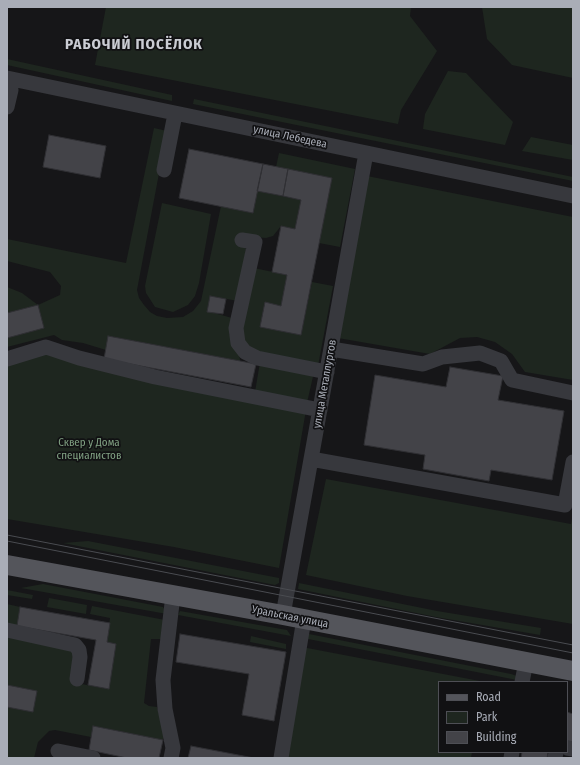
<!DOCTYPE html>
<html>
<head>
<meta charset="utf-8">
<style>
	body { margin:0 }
	#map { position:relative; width:580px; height:765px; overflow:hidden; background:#161618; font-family:"Fira Sans Condensed",sans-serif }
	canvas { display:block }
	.frame { position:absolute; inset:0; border:8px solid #a9adb7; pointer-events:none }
	.legend { position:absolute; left:438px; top:681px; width:130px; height:72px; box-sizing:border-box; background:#111113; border:1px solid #4e4f55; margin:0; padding:5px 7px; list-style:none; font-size:12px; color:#a9adb7 }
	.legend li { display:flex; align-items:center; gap:8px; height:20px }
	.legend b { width:20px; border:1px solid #4e4f55 }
</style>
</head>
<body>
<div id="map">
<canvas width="580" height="765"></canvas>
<div class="frame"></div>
<ul class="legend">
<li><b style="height:5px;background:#54555b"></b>Road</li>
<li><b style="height:11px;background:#1e261f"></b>Park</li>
<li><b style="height:11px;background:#434348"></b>Building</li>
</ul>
</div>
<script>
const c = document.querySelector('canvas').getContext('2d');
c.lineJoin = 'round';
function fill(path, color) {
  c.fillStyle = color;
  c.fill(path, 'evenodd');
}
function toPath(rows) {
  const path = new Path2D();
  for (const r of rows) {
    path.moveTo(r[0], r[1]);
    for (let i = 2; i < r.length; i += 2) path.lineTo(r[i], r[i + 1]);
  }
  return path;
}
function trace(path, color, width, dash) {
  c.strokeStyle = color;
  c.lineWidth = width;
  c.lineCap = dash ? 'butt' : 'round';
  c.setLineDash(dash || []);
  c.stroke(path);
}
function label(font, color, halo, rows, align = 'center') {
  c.font = font + ' "Fira Sans Condensed",sans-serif';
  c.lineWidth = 3.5;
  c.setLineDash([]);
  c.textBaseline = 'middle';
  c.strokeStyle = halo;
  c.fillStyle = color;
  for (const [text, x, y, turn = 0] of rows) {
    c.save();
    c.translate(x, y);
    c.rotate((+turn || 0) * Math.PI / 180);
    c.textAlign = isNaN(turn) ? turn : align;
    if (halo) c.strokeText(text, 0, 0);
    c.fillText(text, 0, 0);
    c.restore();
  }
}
fill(toPath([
	[106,7,411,7,410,16,437,51,401,110,398,124,95,65],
	[482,7,573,7,573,78,512,65,487,39],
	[7,59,172,95,172,101,7,65],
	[448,71,466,73,513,122,505,145,423,129,425,114],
	[194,99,573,177,573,181,193,104],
	[154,128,167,131,137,290,139,298,144,305,150,312,157,316,167,318,183,317,193,311,201,301,221,206,253,213,257,191,301,200,295,229,281,226,273,236,266,238,254,237,244,247,246,249,238,301,210,296,207,311,232,318,229,332,231,340,239,351,240,361,109,336,106,350,83,343,62,340,54,335,7,347,7,338,44,328,38,305,7,313,7,287,22,293,38,305,60,295,61,286,50,272,7,261,7,239,126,263],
	[531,137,573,145,573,160,522,151],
	[279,153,355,169,340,247,319,243,332,178,276,167],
	[367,176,573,217,573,380,525,372,512,354,495,342,477,337,460,338,430,354,338,338],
	[162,203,211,214,199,283,195,296,188,305,173,312,155,307,146,293,145,286],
	[254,268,287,275,281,306,265,303,260,327,301,335,312,282,333,286,318,366,249,353,241,337],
	[44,354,306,410,279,568,174,547,7,519,7,364],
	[260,362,314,372,307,403,255,392],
	[326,479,571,524,573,513,573,624,407,596,306,575],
	[88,541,279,578,279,583,275,585,63,543],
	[299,583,437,611,541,628,540,635,436,617,298,589],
	[43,584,163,607,167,614,21,588],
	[7,590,33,595,32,599,7,595],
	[49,598,87,605,86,614,47,607],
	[7,604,20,607,17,626,7,625],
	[92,606,165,620,163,639,151,639,144,703,149,706,157,707,165,737,162,740,94,726,91,737,55,730,49,731,38,742,34,758,7,758,7,707,33,712,37,691,7,685,7,635,65,646,74,654,71,682,108,689,116,644,107,642,110,618,90,614],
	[180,611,287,630,291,636,178,615],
	[309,634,511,674,517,676,517,680,303,638],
	[251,636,286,644,286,649,250,642],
	[302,647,485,682,439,682,439,752,472,752,471,758,285,758]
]), '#1e261f');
const building = toPath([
	[49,135,106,146,100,178,43,167,49,135],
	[189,149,263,164,253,213,179,198,189,149],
	[263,164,288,169,283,196,257,191,263,164],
	[288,169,332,178,301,335,260,327,265,302,281,306,287,275,272,272,281,226,295,229,301,200,283,196,288,169],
	[210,296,226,299,223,314,207,312,210,296],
	[38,305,44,328,7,338,7,313,38,305],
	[108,336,256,364,251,387,104,359,108,336],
	[450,367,503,376,498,400,564,411,552,480,491,470,489,481,423,469,425,455,364,445,375,375,446,387,450,367],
	[20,607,110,623,107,642,116,644,109,689,88,685,96,640,17,626,20,607],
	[180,634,286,652,274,721,242,715,249,674,176,662,180,634],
	[7,685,37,691,33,712,7,707,7,685],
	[567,712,573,714,573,742,567,741,567,712],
	[93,726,163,740,159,758,127,758,89,750,93,726],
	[191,746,254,758,188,758,191,746],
	[522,752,548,752,547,758,521,758,522,752]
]);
fill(building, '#434348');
trace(building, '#303034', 1);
trace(toPath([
	[7,78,573,196],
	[7,79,11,90,7,107],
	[164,170,175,114],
	[242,240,255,242,236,328,238,343,245,352,257,358,327,372],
	[331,349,423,364,442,357,480,353,501,361,512,380,573,393],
	[7,359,46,347,79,358,155,377,320,410],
	[311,459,565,505,573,462],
	[283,615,366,153],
	[7,630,75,645,79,650,80,657,77,679],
	[522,682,526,662],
	[567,748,573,749],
	[58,751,93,758],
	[171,758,173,748,165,709,163,680,173,595],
	[281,758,304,619],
	[511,758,512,752],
	[555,758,556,752]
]), '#37383d', 15);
trace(toPath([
	[7,565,283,615,573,671]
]), '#54555b', 20);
trace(toPath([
	[7,535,573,645],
	[7,541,573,653]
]), '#4a4c51', 1);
label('11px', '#a9adb7', '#111113', [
	["улица Лебедева",290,137,12],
	["улица Металлургов",325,384,-80],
	["Уральская улица",290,617,11]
]);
label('11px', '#81a183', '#111113', [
	["Сквер у Дома",89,443],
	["специалистов",89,456]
]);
c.letterSpacing = '1px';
label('bold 15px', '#caccd3', '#111113', [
	["РАБОЧИЙ ПОСЁЛОК",134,45]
]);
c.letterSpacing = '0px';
</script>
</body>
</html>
